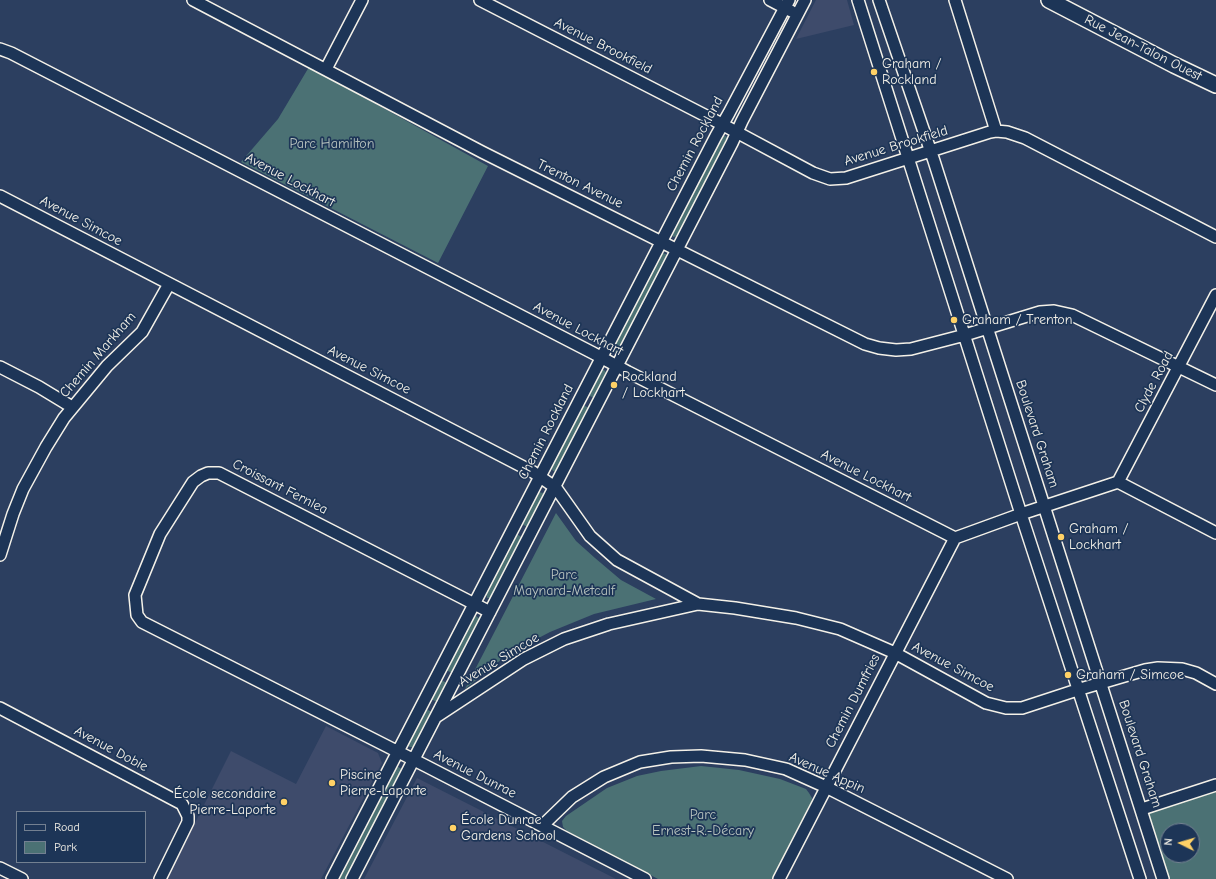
<!DOCTYPE html>
<html>
<head>
<meta charset="utf-8">
<style>
	body { margin:0 }
	#map { position:relative; width:1216px; height:879px; overflow:hidden; background:#2c3f60; font-family:"Comic Neue",sans-serif }
	canvas { display:block }
	.legend { position:absolute; left:16px; top:811px; width:130px; height:52px; box-sizing:border-box; background:#1d3557; border:1px solid #738091; margin:0; padding:5px 7px; list-style:none; font-size:12px; color:#f4f1e8 }
	.legend li { display:flex; align-items:center; gap:8px; height:20px }
	.legend b { width:20px; border:1px solid #738091 }
	.north { position:absolute; left:1160px; top:823px; width:40px; height:40px; box-sizing:border-box; background:#1d3557; border:1px solid #738091; border-radius:50%; rotate:275deg; font-size:11px; font-weight:700; line-height:16px; text-align:center; color:#f4f1e8 }
	.north::after { content:''; display:block; margin:auto; width:14px; height:18px; background:#ffd166; clip-path:polygon(50% 0,100% 100%,50% 72%,0 100%) }
</style>
</head>
<body>
<div id="map">
<canvas width="1216" height="879"></canvas>
<ul class="legend">
<li><b style="height:5px;background:#1d3557"></b>Road</li>
<li><b style="height:11px;background:#4b7174"></b>Park</li>
</ul>
<div class="north">N</div>
</div>
<script>
const c = document.querySelector('canvas').getContext('2d');
c.lineJoin = 'round';
function fill(path, color) {
  c.fillStyle = color;
  c.fill(path, 'evenodd');
}
function toPath(rows) {
  const path = new Path2D();
  for (const r of rows) {
    path.moveTo(r[0], r[1]);
    for (let i = 2; i < r.length; i += 2) path.lineTo(r[i], r[i + 1]);
  }
  return path;
}
function trace(path, color, width, dash) {
  c.strokeStyle = color;
  c.lineWidth = width;
  c.lineCap = dash ? 'butt' : 'round';
  c.setLineDash(dash || []);
  c.stroke(path);
}
function label(font, color, halo, rows, align = 'center') {
  c.font = font + ' "Comic Neue",sans-serif';
  c.lineWidth = 3.5;
  c.setLineDash([]);
  c.textBaseline = 'middle';
  c.strokeStyle = halo;
  c.fillStyle = color;
  for (const [text, x, y, turn = 0] of rows) {
    c.save();
    c.translate(x, y);
    c.rotate((+turn || 0) * Math.PI / 180);
    c.textAlign = isNaN(turn) ? turn : align;
    if (halo) c.strokeText(text, 0, 0);
    c.fillText(text, 0, 0);
    c.restore();
  }
}
fill(toPath([
	[816,0,847,0,854,25,796,39],
	[326,726,378,753,382,763,321,879,167,879,231,751,296,784],
	[417,778,616,879,364,879]
]), '#3e4b6b');
fill(toPath([
	[309,67,488,166,438,263,241,162,278,119],
	[723,136,726,136,728,140,678,236,673,237,672,233,722,137],
	[662,253,666,254,667,257,618,352,613,353,612,348,661,254],
	[601,370,604,370,607,373,594,398,588,395],
	[583,405,589,408,557,470,555,471,553,471,551,467],
	[539,492,543,493,543,497,527,527,522,524],
	[556,513,576,541,595,558,621,580,656,599,594,614,550,632,508,654,465,689],
	[516,534,522,537,491,598,487,598,486,593],
	[476,616,479,618,479,621,452,673,446,670,473,617],
	[441,680,447,683,437,702,431,699],
	[426,709,432,712,414,747,410,747,408,746,408,743],
	[396,766,402,769,346,879,338,879],
	[701,766,739,770,780,779,806,789,809,793,812,798,811,804,772,879,658,879,567,831,563,827,562,821,566,816,607,788,637,776,661,771],
	[1216,785,1216,879,1163,879,1142,809],
	[1168,831,1192,831,1192,855,1168,855]
]), '#4b7174');
const minor = toPath([
	[193,0,482,152,865,344,879,348,896,350,911,349,965,335,1040,312,1054,311,1072,315,1216,385],
	[480,0,714,120,813,173,830,179,846,178,990,132,996,131,1007,132,1025,138,1216,237],
	[770,0,791,11],
	[858,0,1021,514,1140,879],
	[879,0,934,161,1163,879],
	[955,0,996,131],
	[0,49,11,53,593,353,628,372,955,538,1021,514,1118,482,1216,533],
	[326,69,362,0],
	[0,196,533,472,556,488,590,536,617,560,698,604],
	[0,367,39,387,72,407],
	[1118,482,1216,295],
	[0,555,13,514,23,489,46,447,64,418,107,366,142,332,169,284],
	[490,612,219,473,208,473,201,476,193,482,160,534,135,595,137,615,142,622,426,766,645,879],
	[0,708,182,804,188,816,188,822,160,879],
	[436,717,524,659,564,639,609,624,698,604,735,608,796,618,840,629,895,653,986,703,1006,708,1022,708,1077,690,1145,670,1158,668,1182,669,1196,673,1216,684],
	[1142,809,1216,785],
	[542,826,572,797,604,777,640,762,671,757,701,756,745,760,786,769,826,787,1007,879],
	[0,868,22,879],
	[332,879,716,136,729,113,789,0],
	[352,879,732,143,742,121,805,0],
	[779,879,955,538]
]);
const major = toPath([
	[1049,0,1174,65,1216,85]
]);
trace(minor, '#f4f1e8', 14);
trace(major, '#f4f1e8', 18);
trace(minor, '#1d3557', 11);
trace(major, '#1d3557', 15);
for (const [x, y, r, color] of [
	[874,72,4,"#ffd166"],
	[954,320,4,"#ffd166"],
	[614,385,4,"#ffd166"],
	[1061,537,4,"#ffd166"],
	[1068,675,4,"#ffd166"],
	[332,783,4,"#ffd166"],
	[284,802,4,"#ffd166"],
	[453,828,4,"#ffd166"]
]) {
  const dot = new Path2D();
  dot.arc(x, y, r, 0, 2 * Math.PI);
  c.fillStyle = color;
  c.fill(dot);
  trace(dot, '#1d3557', 1.5);
}
label('14px', '#f4f1e8', '#1d3557', [
	["Avenue Brookfield",603,46,27],
	["Rue Jean-Talon Ouest",1143,48,27],
	["Chemin Rockland",695,144,-62],
	["Avenue Brookfield",896,146,-17],
	["Avenue Lockhart",290,180,28],
	["Trenton Avenue",580,184,26],
	["Avenue Simcoe",81,221,28],
	["Avenue Lockhart",578,329,28],
	["Chemin Markham",98,355,-49],
	["Avenue Simcoe",369,370,27],
	["Clyde Road",1154,382,-62],
	["Chemin Rockland",546,432,-63],
	["Boulevard Graham",1037,434,72],
	["Avenue Lockhart",866,476,27],
	["Croissant Fernlea",280,487,27],
	["Avenue Simcoe",499,660,-31],
	["Avenue Simcoe",953,667,28],
	["Chemin Dumfries",853,701,-63],
	["Avenue Dobie",111,749,28],
	["Boulevard Graham",1140,754,72],
	["Avenue Appin",827,773,24],
	["Avenue Dunrae",475,774,27]
]);
label('14px', '#f4f1e8', '#1d3557', [
	["Graham /",882,64],
	["Rockland",882,80],
	["Graham / Trenton",962,320],
	["Rockland",622,377],
	["/ Lockhart",622,393],
	["Graham /",1069,529],
	["Lockhart",1069,545],
	["Graham / Simcoe",1076,675],
	["Piscine",340,775],
	["Pierre-Laporte",340,791],
	["École secondaire",276,794,"right"],
	["Pierre-Laporte",276,810,"right"],
	["École Dunrae",461,820],
	["Gardens School",461,836]
], 'left');
label('14px', '#b9c4bf', '#1d3557', [
	["Parc Hamilton",332,144],
	["Parc",564,575],
	["Maynard-Metcalf",564,591],
	["Parc",703,815],
	["Ernest-R.-Décary",703,831]
]);
</script>
</body>
</html>
